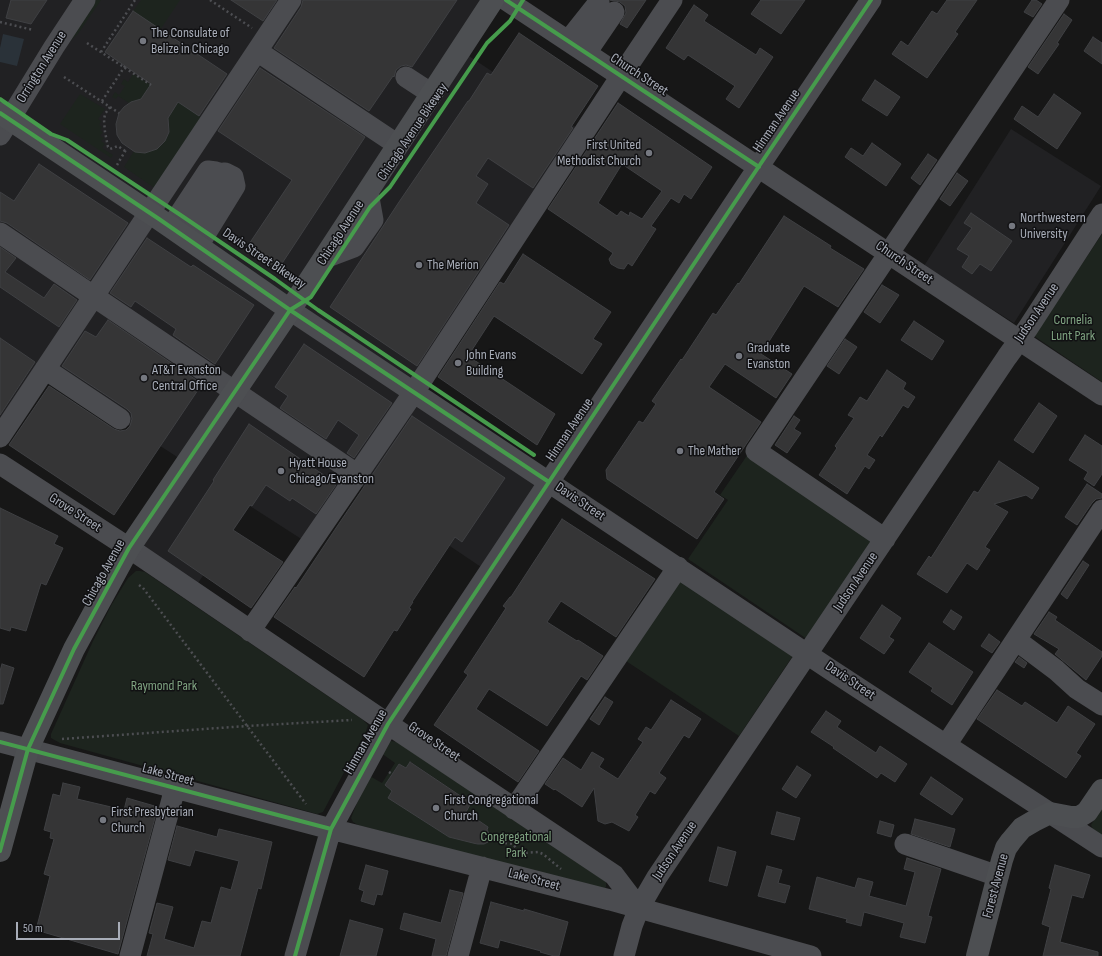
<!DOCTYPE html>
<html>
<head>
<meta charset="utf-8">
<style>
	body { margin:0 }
	#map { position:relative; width:1102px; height:956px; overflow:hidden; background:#171717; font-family:"Sofia Sans Condensed",sans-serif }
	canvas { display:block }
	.scale { position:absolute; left:16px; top:922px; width:104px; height:18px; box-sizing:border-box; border:2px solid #a8adb8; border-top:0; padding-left:5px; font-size:12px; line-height:14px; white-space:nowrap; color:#a8adb8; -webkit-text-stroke:3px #111113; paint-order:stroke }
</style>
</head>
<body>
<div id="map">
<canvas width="1102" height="956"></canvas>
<div class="scale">50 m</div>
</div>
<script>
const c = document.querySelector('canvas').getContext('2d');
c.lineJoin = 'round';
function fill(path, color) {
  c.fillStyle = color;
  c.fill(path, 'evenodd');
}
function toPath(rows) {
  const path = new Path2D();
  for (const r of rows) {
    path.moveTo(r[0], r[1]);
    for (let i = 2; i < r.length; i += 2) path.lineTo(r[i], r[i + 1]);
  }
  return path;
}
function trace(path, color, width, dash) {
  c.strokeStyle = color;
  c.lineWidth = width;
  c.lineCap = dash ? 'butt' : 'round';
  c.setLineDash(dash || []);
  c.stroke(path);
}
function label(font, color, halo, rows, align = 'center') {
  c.font = font + ' "Sofia Sans Condensed",sans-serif';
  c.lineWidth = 3;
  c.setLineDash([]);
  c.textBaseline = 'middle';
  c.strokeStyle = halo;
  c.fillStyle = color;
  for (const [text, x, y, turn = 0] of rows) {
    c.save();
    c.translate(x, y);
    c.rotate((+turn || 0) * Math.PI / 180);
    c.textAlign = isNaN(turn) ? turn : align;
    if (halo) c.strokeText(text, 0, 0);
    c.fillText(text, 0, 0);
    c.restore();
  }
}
fill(toPath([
	[0,0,497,0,463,52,583,132,411,392,549,485,490,573,350,479,306,542,250,506,194,589,132,548,188,464,43,370,0,435],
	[1011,129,1101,186,1014,323,924,266]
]), '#212123');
fill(toPath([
	[94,0,101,0,78,34,67,44],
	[141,0,180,0,160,30,133,11],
	[133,74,151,85,141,99,129,103,118,96,116,99,112,97,115,92,119,95,125,86,121,84,124,79,128,82],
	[80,94,105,109,98,119,101,121,99,125,102,127,100,130,103,132,100,136,104,138,101,141,105,144,102,148,113,155,111,158,60,124],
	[178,102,204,119,156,189,124,167,134,151,140,153,148,152,157,149,163,144,169,132,168,118],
	[1102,234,1102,382,1034,336],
	[748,454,874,539,807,639,688,559,728,500,720,495],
	[136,571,140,571,145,572,363,720,368,725,366,731,323,812,317,814,60,743,51,738,51,734,93,641,112,604,128,578],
	[679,576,796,651,739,736,623,659],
	[391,741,397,742,606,882,606,887,604,889,482,858,358,825,353,822,351,818,368,775,382,783,395,763,381,753,387,743],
	[411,762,471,803,466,812,488,827,486,831,490,835,488,842,484,844,478,843,477,845,468,839,466,841,449,837,389,798,392,791,385,785,399,764,406,768],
	[1102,807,1102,835,1093,829,1091,825]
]), '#1d241e');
fill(toPath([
	[3,34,24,39,17,66,0,62,0,48]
]), '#2a3239');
const building = toPath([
	[11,0,47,0,31,24,6,18,11,0],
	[231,0,277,0,263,21,231,0],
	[303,0,457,0,412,67,406,65,401,66,396,70,394,77,393,76,369,111,274,48,301,7,303,0],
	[610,0,646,0,627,28,620,24,626,13,625,6,620,2,610,0],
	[761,0,805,0,781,34,751,14,761,0],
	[947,0,977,0,955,32,958,34,927,78,892,54,901,41,908,46,932,11,937,14,947,0],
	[1032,0,1036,0,1042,4,1033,17,1024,12,1032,0],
	[694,5,708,15,704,21,756,55,760,48,773,57,739,108,726,99,735,86,688,55,684,60,666,48,694,5],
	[133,11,227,74,199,116,178,102,168,118,169,132,165,141,157,149,145,153,135,152,122,143,117,135,116,124,119,113,124,107,131,102,141,99,151,84,105,52,133,11],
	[1064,14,1072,20,1057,43,1059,44,1038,74,1028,67,1064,14],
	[519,33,598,86,571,127,573,128,533,188,488,158,476,176,488,184,476,203,509,225,417,366,330,307,399,202,468,101,469,101,487,73,491,75,519,33],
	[1093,37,1102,43,1102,64,1084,51,1093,37],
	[260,68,365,137,277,271,245,250,292,180,218,131,260,68],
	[875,80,900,97,887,116,862,100,875,80],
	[1054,94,1081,113,1057,149,1014,119,1022,106,1038,117,1054,94],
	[618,103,712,167,691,199,684,194,679,203,671,198,651,226,656,229,632,266,628,263,624,269,618,268,611,264,609,259,613,253,548,209,618,103],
	[622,164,662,191,642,219,630,212,629,216,621,211,617,216,598,203,622,164],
	[872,143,901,164,886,186,845,157,851,148,863,156,872,143],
	[928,154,937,160,920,185,911,178,928,154],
	[39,164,128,223,90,280,7,223,0,221,0,192,14,201,39,164],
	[957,173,968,181,950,206,940,199,957,173],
	[971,213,1012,241,991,271,980,264,972,274,962,267,969,256,957,249,972,228,964,223,971,213],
	[784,216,831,246,830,248,864,269,838,307,804,286,761,354,792,374,776,398,725,364,709,387,761,422,714,492,724,499,697,539,607,479,606,470,639,421,643,423,656,404,652,401,681,359,682,360,713,313,716,315,738,283,739,284,784,216],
	[147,238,191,267,193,265,254,305,215,364,173,335,176,329,157,316,135,301,131,307,110,293,147,238],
	[0,247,16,258,5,272,44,298,54,284,77,300,59,327,0,287,0,247],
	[523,254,611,312,593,339,602,344,582,374,494,316,468,356,555,414,537,445,438,377,500,282,504,284,523,254],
	[882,285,899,295,880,323,864,312,882,285],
	[108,320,202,384,114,515,9,445,49,386,114,429,120,431,126,430,130,426,132,419,131,413,127,409,62,366,85,331,96,337,108,320],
	[914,321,944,341,932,360,901,340,914,321],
	[0,338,35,362,0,415,0,338],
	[845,339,857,347,839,374,827,366,845,339],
	[304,344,392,403,354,458,347,453,359,435,338,420,326,439,280,408,288,396,275,387,304,344],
	[887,370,906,383,903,389,915,397,908,408,903,405,882,437,880,435,867,455,875,460,869,469,865,466,847,494,819,475,837,448,835,446,854,418,848,415,860,397,867,401,887,370],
	[1039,403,1057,416,1033,453,1014,440,1039,403],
	[412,416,505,478,462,542,455,537,412,602,413,602,409,608,411,609,397,631,394,630,364,677,274,617,295,587,296,588,336,528,412,416],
	[794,416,800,420,794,429,801,433,787,453,775,445,794,416],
	[249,424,334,482,333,483,336,485,316,514,292,498,290,501,266,485,252,506,250,505,233,530,283,562,251,608,168,551,214,481,213,480,249,424],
	[1085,435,1102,446,1102,474,1094,486,1084,479,1088,472,1069,460,1085,435],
	[999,461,1039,488,1032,499,1026,495,994,504,1008,512,985,547,990,550,977,570,967,563,947,593,917,574,929,556,931,558,974,491,978,493,999,461],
	[1087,484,1102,494,1102,498,1096,499,1092,503,1077,525,1065,517,1087,484],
	[0,508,58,536,54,544,63,548,46,585,41,583,26,631,11,627,10,631,0,628,0,508],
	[562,519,655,579,616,637,561,601,547,622,577,641,578,640,603,656,587,680,581,676,547,726,489,689,476,709,539,751,518,782,434,725,468,675,464,672,506,608,503,606,510,597,511,597,562,519],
	[1083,561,1089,565,1067,599,1061,594,1083,561],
	[882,605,901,618,889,637,894,640,884,654,860,638,882,605],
	[951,610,962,617,954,630,943,622,951,610],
	[1049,612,1057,617,1055,620,1102,652,1102,656,1086,680,1055,654,1059,649,1034,634,1049,612],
	[989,634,1000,642,992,653,981,646,989,634],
	[929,643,973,672,952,705,931,691,933,688,909,672,929,643],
	[1019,657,1027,663,1024,668,1015,662,1019,657],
	[2,664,14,668,3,704,0,704,0,671,2,664],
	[997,690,1022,706,1025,702,1057,723,1068,706,1095,724,1076,753,1081,756,1066,778,977,719,997,690],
	[605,697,613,702,599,725,590,719,605,697],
	[671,700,701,719,689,738,684,735,659,773,666,778,655,794,650,791,635,815,638,817,629,831,612,822,605,824,598,821,594,788,582,807,555,789,554,790,545,784,563,758,581,770,592,752,604,759,599,767,618,779,643,742,638,739,646,727,651,730,671,700],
	[826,711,841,721,837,727,876,753,880,746,907,764,895,782,881,773,877,778,833,748,834,747,811,732,826,711],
	[410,762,471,803,466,812,488,827,487,830,490,835,488,842,484,844,477,844,449,837,388,798,392,791,385,785,399,764,406,768,410,762],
	[797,766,811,775,796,798,782,789,797,766],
	[931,777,963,799,952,815,920,794,931,777],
	[63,783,80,787,77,799,124,810,127,798,158,807,118,954,36,930,50,876,44,874,54,839,50,838,51,832,44,830,53,794,60,796,63,783],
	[777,812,800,818,794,840,771,834,777,812],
	[915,819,955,829,950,847,911,834,915,819],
	[880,821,894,825,891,837,877,833,880,821],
	[177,826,217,837,219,829,272,842,261,889,258,888,240,956,147,956,153,934,149,933,157,903,173,907,164,939,194,948,202,921,211,923,221,887,231,890,239,861,195,850,190,866,168,860,177,826],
	[718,847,736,852,727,886,709,881,718,847],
	[907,858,941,869,928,916,932,917,925,943,900,937,904,923,864,912,861,926,846,922,847,919,809,909,817,877,855,888,858,878,873,882,869,896,906,906,915,872,904,869,907,858],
	[366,865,388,871,382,895,377,894,374,905,361,901,364,891,359,889,366,865],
	[1055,865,1090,875,1083,898,1072,895,1060,942,1098,952,1098,956,1043,956,1050,927,1042,924,1051,889,1049,888,1055,865],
	[767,866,782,870,778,883,790,886,785,903,758,896,767,866],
	[450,890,463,893,446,956,432,956,436,939,400,929,404,913,441,923,450,890],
	[491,902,524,911,524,909,568,922,559,956,554,956,540,952,541,951,500,940,498,948,480,943,491,902],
	[350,920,383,929,376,956,340,956,350,920]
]);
fill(building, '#353536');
trace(building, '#3f4043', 1);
trace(toPath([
	[210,0,252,28],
	[0,22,33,30],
	[87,43,151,85],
	[101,52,135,0],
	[64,77,110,107,105,114,104,120,105,132,108,147,110,149,118,146,125,151],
	[102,101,125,66],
	[110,107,119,113],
	[117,165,127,148],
	[139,585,143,588,306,804],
	[62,739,247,726,352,720],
	[389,772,392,774],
	[505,843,513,844,519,852,522,853,538,852,543,854,561,869]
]), '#4d4e52', 2.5, [2, 3]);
trace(toPath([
	[506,0,1102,395],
	[568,41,599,2],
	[257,51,398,145],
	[586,53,614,12],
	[406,77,432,94],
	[0,135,54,47,85,0],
	[171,227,208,171,216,172],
	[0,233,358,475],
	[187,239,194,229,215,184,218,174,225,173,233,177,235,186,198,246],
	[325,258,354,247,373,220,368,192],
	[290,310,831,670,1102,847],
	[45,369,120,419],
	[0,437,291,0],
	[0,464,129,548,388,724,614,875,639,908],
	[885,539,756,451,1059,0],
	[250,631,414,392,621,76,672,0],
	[1016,640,1056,670,1077,689,1102,705],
	[0,742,331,829,610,900,811,956],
	[946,745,1102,510],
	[514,809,678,567],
	[905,844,998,876],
	[130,956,175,788],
	[295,956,331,829,388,724,747,184,871,0],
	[458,956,482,867],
	[624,956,632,926,639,908,657,877,1007,357,1028,328,1102,214]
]), '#4b4c50', 21);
trace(toPath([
	[0,113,159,219,290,310],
	[0,851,28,749,74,649,129,548,290,310,493,0],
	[977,956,1002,860,1006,848,1011,841,1022,828,1034,821,1050,813,1071,817,1079,817,1087,812,1102,790]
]), '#4d4f52', 22);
trace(toPath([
	[506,0,759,167],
	[0,99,51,134,67,140,179,214,275,279,318,310,534,455],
	[0,113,159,219,290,310,549,482],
	[0,742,331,829],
	[0,851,28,749,74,649,129,548,290,310,311,297,370,207,390,187,487,43,510,21,523,0],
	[295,956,331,829,388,724,747,184,871,0]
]), '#469c4c', 4);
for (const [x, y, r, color] of [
	[143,41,4,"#757880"],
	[649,153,4,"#757880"],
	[1012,226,4,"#757880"],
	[419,265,4,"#757880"],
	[739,356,4,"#757880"],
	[458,363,4,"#757880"],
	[144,378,4,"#757880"],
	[680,451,4,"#757880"],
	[281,471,4,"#757880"],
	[436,808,4,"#757880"],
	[103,820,4,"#757880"]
]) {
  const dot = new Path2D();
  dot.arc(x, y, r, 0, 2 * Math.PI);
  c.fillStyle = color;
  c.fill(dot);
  trace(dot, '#111113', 1.5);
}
label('14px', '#a8adb8', '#111113', [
	["The Consulate of",151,33],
	["Belize in Chicago",151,49],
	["First United",641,145,"right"],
	["Methodist Church",641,161,"right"],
	["Northwestern",1020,218],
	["University",1020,234],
	["The Merion",427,265],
	["Graduate",747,348],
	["Evanston",747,364],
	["John Evans",466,355],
	["Building",466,371],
	["AT&T Evanston",152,370],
	["Central Office",152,386],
	["The Mather",688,451],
	["Hyatt House",289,463],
	["Chicago/Evanston",289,479],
	["First Congregational",444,800],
	["Church",444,816],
	["First Presbyterian",111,812],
	["Church",111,828]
], 'left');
label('14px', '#a8adb8', '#111113', [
	["Orrington Avenue",42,67,-58],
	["Church Street",639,75,33],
	["Hinman Avenue",777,121,-56],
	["Chicago Avenue Bikeway",413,132,-56],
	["Chicago Avenue",341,233,-57],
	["Davis Street Bikeway",264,259,34],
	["Church Street",904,263,34],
	["Judson Avenue",1037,313,-56],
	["Hinman Avenue",570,430,-56],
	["Davis Street",580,502,34],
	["Grove Street",75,513,33],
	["Chicago Avenue",104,573,-61],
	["Judson Avenue",856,582,-56],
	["Davis Street",850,681,34],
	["Hinman Avenue",366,742,-60],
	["Grove Street",434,742,34],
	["Lake Street",168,775,15],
	["Judson Avenue",675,851,-56],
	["Lake Street",534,880,15],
	["Forest Avenue",996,886,-75]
]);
label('14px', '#7fa381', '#111113', [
	["Cornelia",1073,320],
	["Lunt Park",1073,336],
	["Raymond Park",164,686],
	["Congregational",516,837],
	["Park",516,853]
]);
</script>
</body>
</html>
